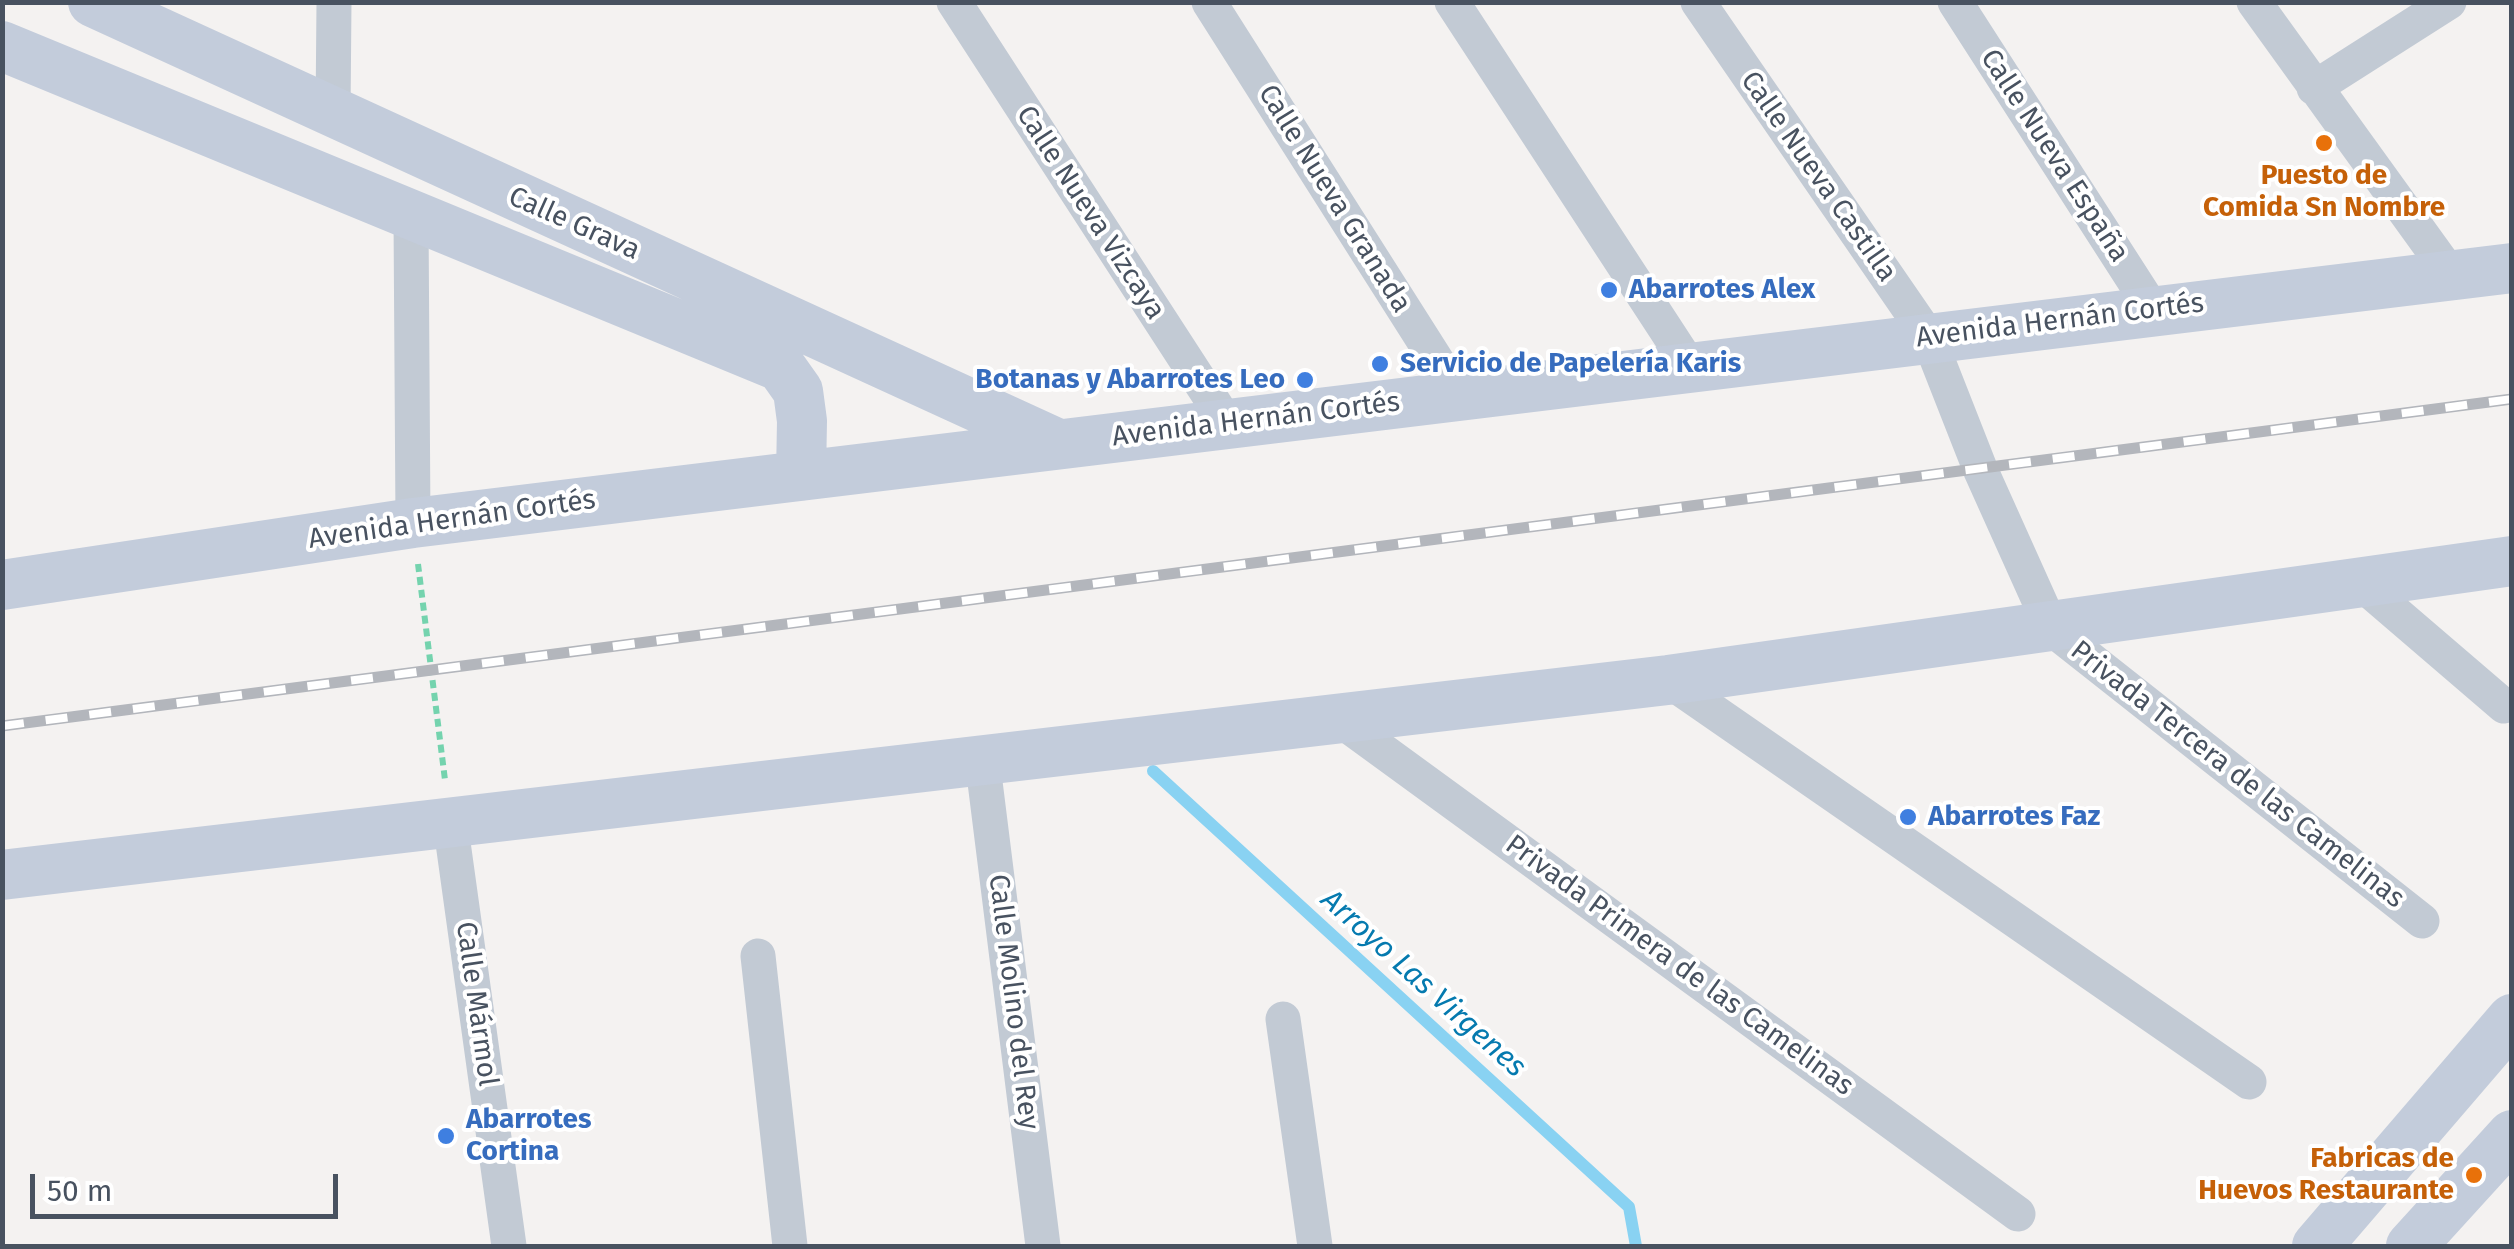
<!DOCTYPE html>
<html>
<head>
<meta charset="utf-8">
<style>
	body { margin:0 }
	#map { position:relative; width:2514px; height:1249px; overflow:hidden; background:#f4f2f1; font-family:"Fira Sans",sans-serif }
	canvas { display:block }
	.frame { position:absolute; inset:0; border:5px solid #485260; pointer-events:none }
	.scale { position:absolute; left:30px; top:1174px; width:308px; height:45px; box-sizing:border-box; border:5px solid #485260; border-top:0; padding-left:12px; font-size:30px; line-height:35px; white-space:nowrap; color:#485260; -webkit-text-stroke:8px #fff; paint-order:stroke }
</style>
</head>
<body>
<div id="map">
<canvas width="2514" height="1249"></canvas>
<div class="frame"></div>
<div class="scale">50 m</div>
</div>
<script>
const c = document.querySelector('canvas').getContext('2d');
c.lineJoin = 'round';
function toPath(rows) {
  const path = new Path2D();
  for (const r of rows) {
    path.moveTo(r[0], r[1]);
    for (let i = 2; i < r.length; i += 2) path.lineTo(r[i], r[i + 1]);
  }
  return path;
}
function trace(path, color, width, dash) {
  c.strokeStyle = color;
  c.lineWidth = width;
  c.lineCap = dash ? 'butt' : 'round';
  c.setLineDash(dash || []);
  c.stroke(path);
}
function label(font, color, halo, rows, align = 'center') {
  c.font = font + ' "Fira Sans",sans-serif';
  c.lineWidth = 8;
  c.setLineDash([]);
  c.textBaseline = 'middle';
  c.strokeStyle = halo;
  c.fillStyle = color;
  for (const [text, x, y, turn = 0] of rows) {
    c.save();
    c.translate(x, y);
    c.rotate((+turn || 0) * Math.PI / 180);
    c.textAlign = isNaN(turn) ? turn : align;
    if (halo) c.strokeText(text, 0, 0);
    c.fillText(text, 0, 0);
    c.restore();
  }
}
trace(toPath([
	[1153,771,1629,1207,1636,1246]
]), '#89d2f2', 12);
trace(toPath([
	[418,564,445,780]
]), '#74d3ae', 6, [8, 5]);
trace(toPath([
	[954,2,1227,423],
	[1209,2,1459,396],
	[1452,2,1689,365],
	[1698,2,1928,336,1981,471,2052,629,2422,921],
	[1955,2,2153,310],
	[2254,2,2451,275],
	[2314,88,2449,2],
	[333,114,334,2],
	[411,217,413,523],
	[2363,585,2504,706],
	[1668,680,2249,1082],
	[1339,719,2018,1214],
	[982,758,1043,1246],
	[450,821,509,1246],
	[758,956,790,1246],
	[1283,1019,1315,1246]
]), '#c2cad4', 35);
trace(toPath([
	[93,2,1056,443],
	[2,46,781,367,798,391,802,421,801,476],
	[2,585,413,523,2512,268],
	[2,875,1668,680,2512,561],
	[2317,1246,2512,1019],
	[2411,1246,2512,1135]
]), '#c3ccdb', 50);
const rail = toPath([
	[2,726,2512,399]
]);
trace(rail, '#b3b6bc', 11);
trace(rail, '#fff', 8, [22]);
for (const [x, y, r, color] of [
	[2324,143,10,"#e8710a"],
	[1609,290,10,"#3f7fe0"],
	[1380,364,10,"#3f7fe0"],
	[1305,380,10,"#3f7fe0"],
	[1908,817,10,"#3f7fe0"],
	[446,1136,10,"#3f7fe0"],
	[2474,1175,10,"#e8710a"]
]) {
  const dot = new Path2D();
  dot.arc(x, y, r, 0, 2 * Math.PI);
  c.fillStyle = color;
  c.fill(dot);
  trace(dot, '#fff', 4);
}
label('28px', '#485260', '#fff', [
	["Calle Nueva España",2054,156,57],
	["Calle Nueva Castilla",1818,177,55],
	["Calle Nueva Granada",1334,199,58],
	["Calle Nueva Vizcaya",1090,213,57],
	["Calle Grava",574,224,24],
	["Avenida Hernán Cortés",2060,321,-7],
	["Avenida Hernán Cortés",1256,420,-7],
	["Avenida Hernán Cortés",452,520,-8],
	["Privada Tercera de las Camelinas",2237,775,38],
	["Privada Primera de las Camelinas",1679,966,36],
	["Calle Molino del Rey",1013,1002,83],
	["Calle Mármol",476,1004,82]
]);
label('bold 28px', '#c56008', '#fff', [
	["Puesto de",2324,176],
	["Comida Sn Nombre",2324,208],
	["Fabricas de",2454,1159,"right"],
	["Huevos Restaurante",2454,1191,"right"]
]);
label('bold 28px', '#366cbe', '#fff', [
	["Abarrotes Alex",1629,290],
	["Servicio de Papelería Karis",1400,364],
	["Botanas y Abarrotes Leo",1285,380,"right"],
	["Abarrotes Faz",1928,817],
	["Abarrotes",466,1120],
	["Cortina",466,1152]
], 'left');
label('italic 30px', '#057aaf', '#fff', [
	["Arroyo Las Virgenes",1423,984,42]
]);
</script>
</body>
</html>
